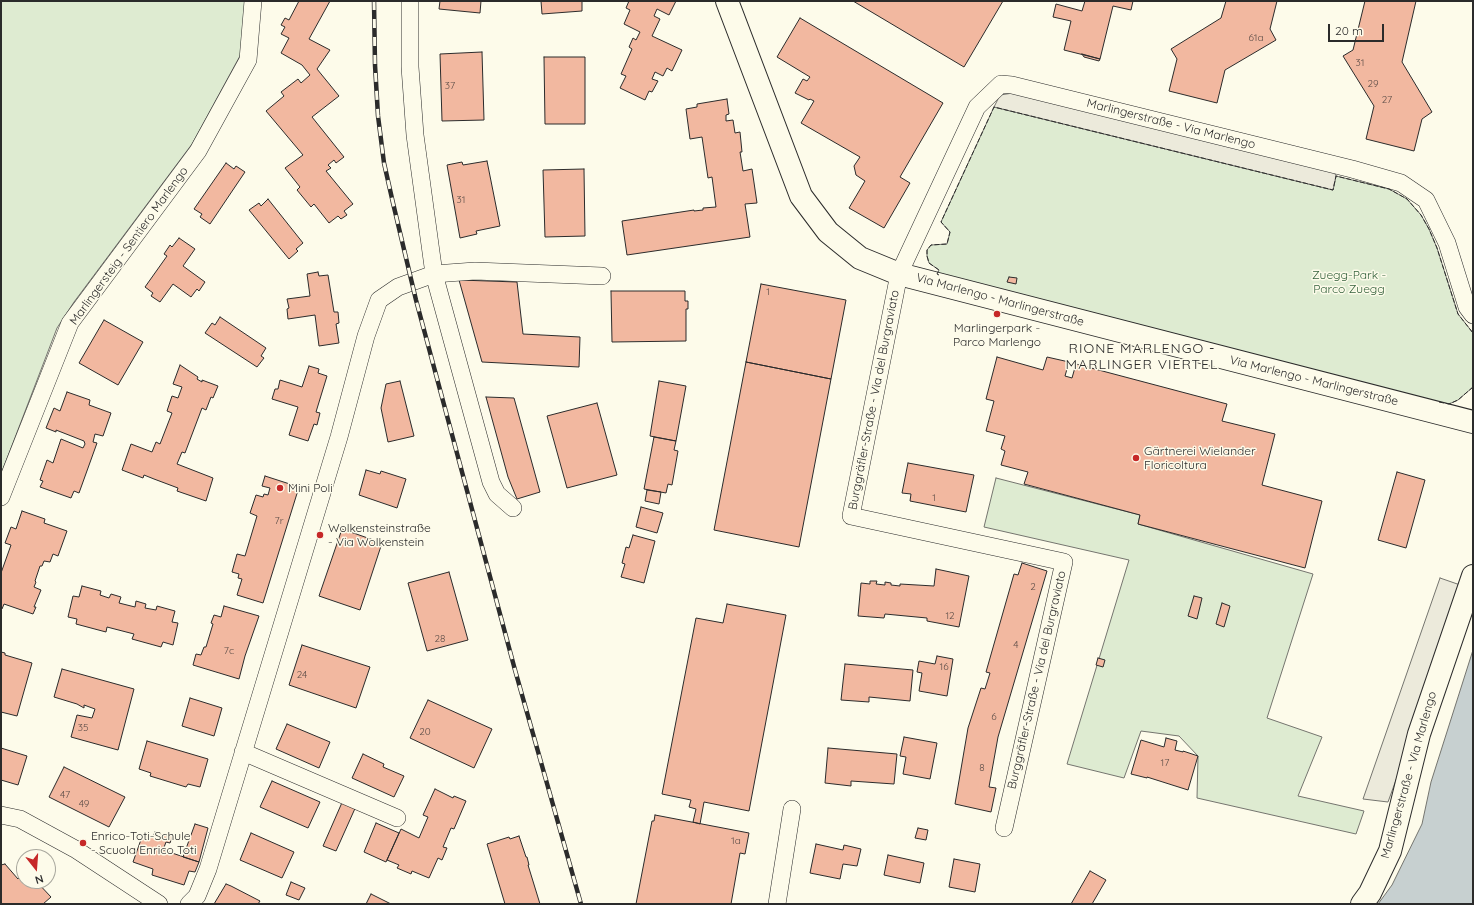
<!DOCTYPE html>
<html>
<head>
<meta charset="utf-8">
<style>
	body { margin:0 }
	#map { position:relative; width:1474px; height:905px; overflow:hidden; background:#fdfbea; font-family:Quicksand,sans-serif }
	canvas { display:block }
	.frame { position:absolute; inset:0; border:2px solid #2b2b2b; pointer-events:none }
	.north { position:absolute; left:16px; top:849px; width:40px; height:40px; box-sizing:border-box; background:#fdfbea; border:1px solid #a9a89e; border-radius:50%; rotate:163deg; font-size:11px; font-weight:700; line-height:16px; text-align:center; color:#2b2b2b }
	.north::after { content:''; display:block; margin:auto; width:14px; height:18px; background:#c62828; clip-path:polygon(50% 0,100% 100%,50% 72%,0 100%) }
	.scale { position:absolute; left:1328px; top:24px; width:56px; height:18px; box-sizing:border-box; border:2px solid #2b2b2b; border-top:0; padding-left:5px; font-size:12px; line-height:14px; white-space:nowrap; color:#2b2b2b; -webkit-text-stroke:3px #fdfbea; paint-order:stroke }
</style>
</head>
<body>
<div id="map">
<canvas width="1474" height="905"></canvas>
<div class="frame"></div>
<div class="north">N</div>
<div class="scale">20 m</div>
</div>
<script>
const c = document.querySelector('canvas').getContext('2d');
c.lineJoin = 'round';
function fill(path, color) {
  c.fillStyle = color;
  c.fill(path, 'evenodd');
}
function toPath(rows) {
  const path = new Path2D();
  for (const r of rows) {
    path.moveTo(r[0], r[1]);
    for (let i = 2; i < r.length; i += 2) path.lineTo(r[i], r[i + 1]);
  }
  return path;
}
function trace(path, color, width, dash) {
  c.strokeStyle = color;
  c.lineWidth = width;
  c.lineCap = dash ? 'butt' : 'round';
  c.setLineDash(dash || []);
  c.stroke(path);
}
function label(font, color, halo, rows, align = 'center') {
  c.font = font + ' Quicksand,sans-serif';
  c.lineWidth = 3;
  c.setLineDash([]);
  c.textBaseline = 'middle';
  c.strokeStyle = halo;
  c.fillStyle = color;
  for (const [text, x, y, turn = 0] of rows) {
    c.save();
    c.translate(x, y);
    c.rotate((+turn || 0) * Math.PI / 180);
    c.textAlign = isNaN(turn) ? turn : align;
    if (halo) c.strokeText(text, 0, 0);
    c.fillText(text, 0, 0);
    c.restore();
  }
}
const green = toPath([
	[1,1,245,1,241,54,192,144,74,302,57,328,1,474,1,1],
	[994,107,1333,190,1336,176,1389,189,1407,199,1421,215,1429,229,1437,248,1458,314,1473,333,1473,387,1458,400,1449,404,1432,401,937,274,939,270,929,263,927,256,927,250,931,245,947,244,950,232,941,222,994,107],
	[996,478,1140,515,1138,524,1313,574,1267,718,1322,737,1298,796,1364,811,1356,834,1197,798,1198,756,1179,736,1141,731,1124,778,1067,764,1129,560,984,527,996,478]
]);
fill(green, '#deebd1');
trace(green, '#74746e', 1);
const parking = toPath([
	[1013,93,1334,172,1336,176,1333,190,994,107,1000,95,1013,93],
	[1440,578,1466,587,1388,802,1363,799,1440,578]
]);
fill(parking, '#eceadb');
trace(parking, '#74746e', 1);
const water = toPath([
	[1473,650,1473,904,1378,904,1392,885,1422,824,1431,782,1473,650]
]);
fill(water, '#c7d0d0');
trace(water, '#74746e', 1);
const building = toPath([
	[299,1,330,1,309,39,330,50,317,69,339,96,312,117,344,157,336,163,334,160,328,165,331,168,326,171,353,204,344,211,347,215,341,219,338,216,329,223,314,204,311,207,297,190,300,187,285,168,303,155,266,111,284,96,281,92,298,79,301,83,310,75,302,65,281,53,289,38,281,34,285,27,281,25,285,18,289,20,299,1],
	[440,1,481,1,480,13,439,9,440,1],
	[541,1,582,1,582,11,542,14,541,1],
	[629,1,676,1,669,15,657,9,654,16,660,19,652,36,682,50,672,71,667,68,663,76,655,72,652,79,658,81,652,92,649,91,645,100,620,88,626,76,621,74,632,49,629,47,633,38,636,40,640,32,624,24,630,10,626,8,629,1],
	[853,1,1003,1,964,67,853,1],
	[1085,1,1133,1,1131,10,1113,6,1100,59,1064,50,1071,21,1053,17,1056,4,1082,11,1085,1],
	[1226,1,1277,1,1270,29,1276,40,1225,70,1217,103,1169,91,1177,59,1171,49,1221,18,1226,1],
	[1365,1,1416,1,1402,62,1432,112,1422,119,1414,151,1366,139,1374,106,1343,56,1353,50,1365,1],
	[800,18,943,103,900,177,910,183,884,228,849,208,865,181,856,175,854,166,860,157,801,123,814,101,810,99,809,100,795,93,803,79,807,81,810,77,777,57,800,18],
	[482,52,484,120,442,121,440,54,482,52],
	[1082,54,1100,59,1099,61,1084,57,1082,54],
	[544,57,585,57,585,124,545,124,544,57],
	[727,99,729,114,726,115,726,121,733,120,735,133,740,132,742,152,740,152,743,171,752,169,757,203,745,204,750,237,627,255,622,221,694,210,694,211,703,210,703,208,716,207,712,177,708,178,702,137,690,139,686,109,697,107,697,104,727,99],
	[487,161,500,226,476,231,477,234,460,238,447,165,462,162,463,165,487,161],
	[226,163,234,169,236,166,245,172,210,224,200,217,202,214,194,209,226,163],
	[584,169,585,236,545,237,543,170,584,169],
	[268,199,303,243,296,249,298,251,289,259,249,210,259,203,261,206,268,199],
	[179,238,195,249,183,266,205,282,199,291,197,289,191,297,173,284,160,302,151,296,153,293,145,287,167,256,164,254,170,245,172,247,179,238],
	[318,272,319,276,328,275,334,312,338,312,339,323,336,324,339,343,319,346,315,315,288,319,287,309,289,308,287,299,310,296,307,274,318,272],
	[1009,277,1017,278,1016,284,1007,282,1009,277],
	[459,280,517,282,523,334,580,337,579,367,482,362,459,280],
	[761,284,846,300,831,379,746,362,761,284],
	[611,291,685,291,685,301,688,301,688,309,686,309,686,341,612,342,611,291],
	[220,317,266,348,261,356,264,358,257,367,205,333,212,323,215,325,220,317],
	[104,320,143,342,118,385,79,363,104,320],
	[997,357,1043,370,1047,357,1069,362,1065,376,1072,378,1076,364,1227,404,1222,421,1275,434,1262,485,1322,501,1305,568,1138,524,1140,515,1024,484,1028,472,1001,465,1005,451,1001,449,1005,436,986,431,994,401,986,399,997,357],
	[746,362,831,379,799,547,714,530,746,362],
	[180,365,198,377,197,379,202,382,202,380,218,386,213,398,211,397,206,410,202,408,185,453,182,452,177,464,213,478,206,501,177,491,178,488,154,479,144,475,143,478,122,470,131,444,152,452,156,442,160,444,172,413,167,411,172,396,178,398,182,387,173,384,180,365],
	[309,366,319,369,318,373,327,376,316,412,320,413,317,425,314,424,308,441,289,435,298,407,272,399,275,389,278,389,280,380,302,387,309,366],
	[400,381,414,436,388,442,381,408,386,384,400,381],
	[659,381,686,386,676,441,650,436,659,381],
	[67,392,90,400,89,405,111,413,103,436,95,434,93,442,97,443,79,493,74,491,71,498,40,487,43,481,40,480,47,460,53,463,61,439,83,448,85,444,84,441,56,430,56,432,46,428,54,408,60,411,67,392],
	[486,397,514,398,540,492,517,499,508,477,486,397],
	[597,403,617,475,567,488,547,416,597,403],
	[654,437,676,441,674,450,678,451,672,485,668,484,666,493,644,489,654,437],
	[908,463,974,475,966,512,910,501,911,494,902,493,908,463],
	[366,470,380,474,381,471,406,479,397,508,359,495,366,470],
	[1397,472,1425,480,1406,548,1378,540,1397,472],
	[265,476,299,487,263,603,237,595,242,579,238,578,239,574,232,572,237,554,245,556,257,516,250,513,256,495,263,497,264,494,268,495,270,488,262,486,265,476],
	[647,490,661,492,659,504,645,501,647,490],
	[641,507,663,513,657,533,636,527,641,507],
	[22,511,45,519,44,523,67,531,58,556,53,554,50,562,44,561,42,566,40,566,35,581,36,582,34,587,41,590,34,607,36,607,33,614,4,604,2,609,1,608,1,573,11,545,5,543,11,527,16,529,22,511],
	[342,529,382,543,360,610,319,596,342,529],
	[633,535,655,541,644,583,621,577,625,564,622,563,626,547,629,548,633,535],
	[1022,563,1047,571,998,737,989,787,996,788,991,812,955,804,968,728,981,688,985,689,990,673,986,672,1014,574,1018,575,1022,563],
	[936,569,969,576,959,627,927,621,927,618,885,614,884,618,858,616,861,583,870,584,870,581,877,581,876,584,885,585,885,582,891,583,891,585,900,586,900,584,934,586,936,569],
	[449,572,468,640,427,651,408,583,449,572],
	[82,586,101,591,100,595,109,598,111,594,121,597,119,603,135,607,136,601,146,604,145,608,156,610,157,606,175,611,172,622,178,623,173,645,163,642,161,647,132,639,134,634,107,627,106,632,76,624,77,619,68,617,73,596,79,597,82,586],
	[1194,596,1202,598,1197,619,1188,616,1194,596],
	[1222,603,1230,606,1224,627,1216,624,1222,603],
	[727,604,786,615,749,811,704,802,700,824,693,822,696,809,689,807,691,800,662,794,696,618,723,623,727,604],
	[224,606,259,616,245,656,239,679,193,665,196,654,201,655,204,647,206,647,213,624,211,623,214,615,221,617,224,606],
	[302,645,370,667,356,708,289,685,302,645],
	[1,652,5,653,5,655,32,663,17,716,1,712,1,652],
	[937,656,953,659,947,696,919,691,922,673,917,672,919,661,935,664,937,656],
	[1098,658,1105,660,1103,667,1096,665,1098,658],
	[845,664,913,670,910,701,869,697,869,702,841,700,845,664],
	[62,669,134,689,118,750,71,737,77,715,92,718,95,709,84,705,84,708,77,704,54,697,62,669],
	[190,698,222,708,214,736,182,726,190,698],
	[428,700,492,729,474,768,410,738,428,700],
	[287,724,330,742,319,768,276,749,287,724],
	[904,737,937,743,930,779,903,774,906,757,900,756,904,737],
	[1166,738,1177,741,1175,750,1183,752,1183,751,1198,756,1188,790,1147,777,1147,778,1131,774,1141,740,1164,747,1166,738],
	[147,741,208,759,200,787,188,784,186,787,150,776,151,773,139,769,147,741],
	[1,748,27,756,18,785,1,780,1,748],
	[828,748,897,754,894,784,851,781,851,786,825,783,828,748],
	[363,754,384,764,383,767,404,776,394,797,352,778,363,754],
	[64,767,125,797,109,827,49,797,64,767],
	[272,781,320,802,308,828,260,807,272,781],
	[435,789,453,798,454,796,466,801,454,829,451,828,443,847,447,848,442,860,438,858,429,878,412,871,411,874,397,868,399,865,387,860,401,829,419,838,428,817,423,815,435,789],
	[344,798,357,804,336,851,323,846,344,798],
	[655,815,749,833,745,854,740,853,731,904,636,904,652,821,654,821,655,815],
	[376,823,399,833,386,862,364,852,376,823],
	[195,824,208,828,199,862,183,857,195,824],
	[918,828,928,830,926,840,915,838,918,828],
	[155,832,167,836,168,833,173,835,170,843,166,842,163,850,199,862,195,872,189,871,184,885,152,875,153,869,133,862,143,834,153,837,155,832],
	[251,833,294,852,282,878,240,860,251,833],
	[519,836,526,857,527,857,529,865,528,865,540,904,505,904,487,844,509,837,510,839,519,836],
	[816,844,843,850,844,845,861,849,857,866,843,864,840,879,810,873,816,844],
	[888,855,924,863,920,883,884,875,888,855],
	[954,859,980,864,975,892,949,887,954,859],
	[5,864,18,879,24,873,24,881,36,881,51,897,43,904,1,904,1,865,5,864],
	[1090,871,1106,880,1092,904,1071,904,1090,871],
	[291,882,305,888,299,900,286,895,291,882],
	[226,884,231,886,260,901,258,904,214,904,226,884],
	[371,894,391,904,366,904,371,894]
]);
fill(building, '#f2b8a0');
trace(building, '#2b2b2b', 1);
const street = toPath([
	[410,1,410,67,415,135,434,274,491,482,497,494,513,508],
	[1,497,70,323,198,151,248,60,253,1],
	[243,752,397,818],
	[1,815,20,819,75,849,159,904],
	[1004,828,1064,562,851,516,899,274,977,107,1001,84,1012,85,1352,169,1401,183,1426,200,1447,243,1467,307,1473,315],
	[189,904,197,896,208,869,339,437,366,336,379,300,398,287,434,274,475,271,602,276],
	[777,904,792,809]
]);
const secondary = toPath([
	[727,1,801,196,828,232,860,258,899,274,1473,422],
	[1362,904,1370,893,1390,851,1419,734,1473,576]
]);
trace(street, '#2b2b2b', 18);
trace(secondary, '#2b2b2b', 24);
trace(street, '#fdfbea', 17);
trace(secondary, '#fdfbea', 22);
const rail = toPath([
	[374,1,375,65,378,116,384,163,393,203,416,300,515,670,581,904]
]);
trace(rail, '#2b2b2b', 4.5);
trace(rail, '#fdfbea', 3, [9]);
trace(toPath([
	[939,275,937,274,939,270,929,263,927,256,927,250,931,245,947,244,950,232,941,222,994,107,1333,190,1336,176,1389,189,1407,199,1421,215,1429,229,1437,248,1458,314,1473,333],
	[1439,402,1449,404,1458,400,1473,387]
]), '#2b2b2b', 1, [5, 2]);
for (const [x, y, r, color] of [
	[997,314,4,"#c62828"],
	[1136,458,4,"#c62828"],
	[280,488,4,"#c62828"],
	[320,535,4,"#c62828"],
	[83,843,4,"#c62828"]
]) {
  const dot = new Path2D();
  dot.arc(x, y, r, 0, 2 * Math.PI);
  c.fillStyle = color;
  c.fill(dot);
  trace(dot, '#fdfbea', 1.5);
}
label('10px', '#5d4e48', null, [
	["61a",1256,38],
	["31",1360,63],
	["29",1373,84],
	["37",450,86],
	["27",1387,100],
	["31",461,200],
	["1",768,292],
	["1",934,498],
	["7r",279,521],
	["2",1033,587],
	["12",950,616],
	["28",440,639],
	["4",1016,645],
	["7c",229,651],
	["16",944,667],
	["24",302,675],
	["6",994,717],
	["35",83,728],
	["20",425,732],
	["17",1165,763],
	["8",982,768],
	["47",65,795],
	["49",84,804],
	["1a",736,841]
]);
label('12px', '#2b2b2b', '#fdfbea', [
	["Marlingerstraße - Via Marlengo",1171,124,14],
	["Marlingersteig - Sentiero Marlengo",129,246,-54],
	["Via Marlengo - Marlingerstraße",1000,300,15],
	["Via Marlengo - Marlingerstraße",1314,381,14],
	["Burggräfler-Straße - Via del Burgraviato",874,400,-79],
	["Burggräfler-Straße - Via del Burgraviato",1037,680,-77],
	["Marlingerstraße - Via Marlengo",1409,775,-74]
]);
label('12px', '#34623c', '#fdfbea', [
	["Zuegg-Park -",1349,275],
	["Parco Zuegg",1349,289]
]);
label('12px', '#2b2b2b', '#fdfbea', [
	["Marlingerpark -",997,328,"center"],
	["Parco Marlengo",997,342,"center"],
	["Gärtnerei Wielander",1144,451],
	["Floricoltura",1144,465],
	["Mini Poli",288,488],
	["Wolkensteinstraße",328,528],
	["- Via Wolkenstein",328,542],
	["Enrico-Toti-Schule",91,836],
	["- Scuola Enrico Toti",91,850]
], 'left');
c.letterSpacing = '1px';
label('14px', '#2b2b2b', '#fdfbea', [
	["RIONE MARLENGO -",1142,349],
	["MARLINGER VIERTEL",1142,365]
]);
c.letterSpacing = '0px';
</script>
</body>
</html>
